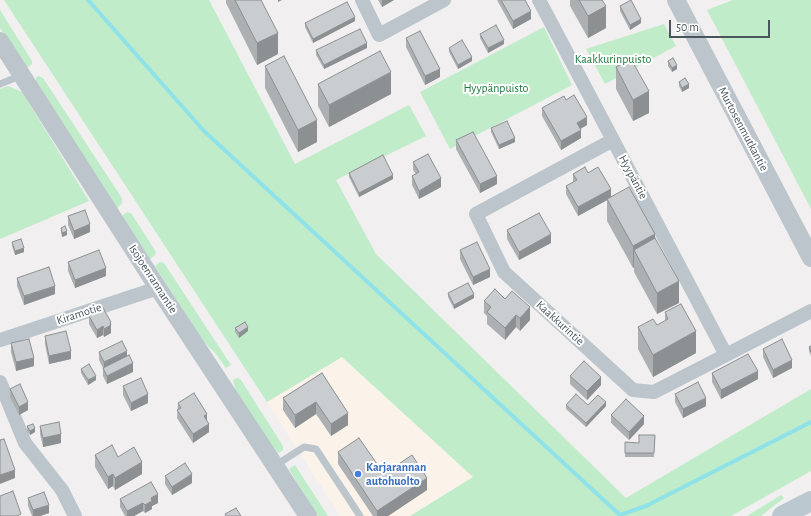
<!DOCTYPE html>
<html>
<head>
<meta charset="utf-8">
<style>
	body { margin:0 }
	#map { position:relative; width:811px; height:516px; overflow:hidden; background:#f1efef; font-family:"Alegreya Sans",sans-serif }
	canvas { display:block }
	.scale { position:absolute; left:669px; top:20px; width:101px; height:18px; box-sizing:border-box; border:2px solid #48555b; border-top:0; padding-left:5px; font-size:12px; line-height:14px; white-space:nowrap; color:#48555b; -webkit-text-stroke:3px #fff; paint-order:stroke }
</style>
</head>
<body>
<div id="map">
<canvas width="811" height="516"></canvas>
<div class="scale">50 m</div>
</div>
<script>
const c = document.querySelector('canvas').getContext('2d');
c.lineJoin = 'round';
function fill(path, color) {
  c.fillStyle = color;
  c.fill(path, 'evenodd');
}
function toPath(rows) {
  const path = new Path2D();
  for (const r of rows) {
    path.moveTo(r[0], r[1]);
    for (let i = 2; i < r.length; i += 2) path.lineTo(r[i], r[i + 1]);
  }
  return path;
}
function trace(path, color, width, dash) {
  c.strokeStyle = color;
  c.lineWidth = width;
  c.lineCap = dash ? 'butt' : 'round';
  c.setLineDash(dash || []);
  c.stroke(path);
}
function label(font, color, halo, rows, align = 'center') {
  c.font = font + ' "Alegreya Sans",sans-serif';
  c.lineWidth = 4;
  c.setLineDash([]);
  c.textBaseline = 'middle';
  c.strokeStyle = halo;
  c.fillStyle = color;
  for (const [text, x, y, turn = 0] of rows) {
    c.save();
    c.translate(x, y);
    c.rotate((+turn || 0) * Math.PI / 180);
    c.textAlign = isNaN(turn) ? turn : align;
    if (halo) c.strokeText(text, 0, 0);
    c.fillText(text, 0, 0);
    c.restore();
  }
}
fill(toPath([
	[342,357,473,477,410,516,340,516,267,402]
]), '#fbf3e9');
fill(toPath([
	[4,0,209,0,295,164,409,105,426,136,336,180,376,254,626,498,811,389,811,471,731,516,410,516,473,477,342,357,267,402],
	[733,0,811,0,811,209,707,10],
	[0,10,32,61,32,64,27,68,24,65,0,28],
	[664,24,676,46,605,84,586,49],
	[544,27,572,85,450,149,420,92],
	[38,76,43,78,122,198,122,203,117,209,36,84,36,78],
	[8,86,22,92,89,201,0,239,0,89],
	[127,212,131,213,156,252,155,255,150,259,122,216],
	[160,262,164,263,231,365,226,368,215,353,202,340,155,266],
	[237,378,241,380,283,446,283,450,279,453,275,450,236,393,233,380],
	[295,465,328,516,318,516,289,469],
	[781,495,784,498,761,516,747,516]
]), '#c0ecca');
trace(toPath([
	[88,0,204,131,620,515,646,506,811,422]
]), '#8fe2e7', 4);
trace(toPath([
	[0,84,22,75],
	[276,465,304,447,316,449,360,516]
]), '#bbc5cb', 7);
trace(toPath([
	[362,0,379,35,444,0],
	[539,0,613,140,726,355],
	[613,140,476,214,504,272,633,390,654,392,726,355,811,311],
	[0,340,158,288],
	[0,382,25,443,62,490,75,516]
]), '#bbc5cb', 14);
trace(toPath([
	[676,0,811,258],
	[0,41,158,288,308,516]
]), '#bbc5cb', 18);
trace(toPath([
	[782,516,811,501]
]), '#bbc8cf', 20);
fill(toPath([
	[226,0,261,0,278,54,257,65,226,3],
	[378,0,394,0,382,7],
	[497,0,525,0,531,19,513,29],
	[570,0,602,0,606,28,588,38,570,6],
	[620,6,641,23,630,30,620,11],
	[355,21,313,43,305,27,305,23],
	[480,34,504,44,488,53,480,38],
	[406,38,440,77,425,85,406,47],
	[367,48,324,69,316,55,316,50],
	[449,48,472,61,458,69,449,52],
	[668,61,677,69,672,72,668,66],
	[265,66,317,142,298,152,265,88],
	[616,67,649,113,633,121,616,89],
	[679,82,689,88,682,92,679,86],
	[318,84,391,94,329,127,318,106],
	[566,100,587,125,580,129,581,138,561,150,542,116,542,108],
	[491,128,515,142,499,149,491,132],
	[456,140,497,184,480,193,456,149],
	[413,162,441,187,419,199,412,185,412,176,416,174,413,170],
	[349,173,393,179,359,197,349,177],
	[588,173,611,197,655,239,679,303,657,314,634,272,634,267,633,268,607,221,607,200,578,216,566,194,566,186,573,182,573,174],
	[68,216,90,232,74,239,68,225],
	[61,228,67,235,62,237,61,232],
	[507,230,551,243,519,260,507,239],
	[12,242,24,252,15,255,12,246],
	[460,250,490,277,473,285,460,259],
	[68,262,106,276,75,288,68,271],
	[17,278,55,294,24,305,17,286],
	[448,293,474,298,454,309,448,297],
	[484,301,530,320,520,331,516,327,505,340,487,324,487,316,484,313],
	[665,312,696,353,653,377,638,349,638,327,657,325,665,321],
	[89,316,111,322,111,333,104,337,103,335,97,338,89,324],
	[235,328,248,331,239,338,235,332],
	[45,336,71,359,49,364,45,344],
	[11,343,34,366,16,371,11,352],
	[811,346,811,356,809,351,809,347],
	[763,349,792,368,773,378,763,357],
	[99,352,127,357,133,372,107,384,103,376,103,368,99,360],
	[81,369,96,380,88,385,81,373],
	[322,373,348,425,331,436,316,414,295,428,283,410,283,398],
	[712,373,758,379,721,399,712,382],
	[570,376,601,385,587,400,570,384],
	[123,386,148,403,131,411,123,395],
	[10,389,28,410,19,415,10,397],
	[675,394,706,406,683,418,675,402],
	[178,403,207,421,209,432,193,443,177,418],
	[566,405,606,406,586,427,566,409],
	[611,415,644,424,629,440,611,423],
	[27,426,35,432,30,435,27,431],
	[40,426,61,443,43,447,40,434],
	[655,435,654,457,625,457,625,442,639,443],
	[338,452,384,474,427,490,388,516,373,516,338,464],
	[95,455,118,457,142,474,115,490,113,486,108,489,95,467],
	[165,476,192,483,172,495,165,484],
	[28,498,49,513,40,516,32,516,28,506],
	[120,499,158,503,152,506,152,509,145,513,143,511,134,516,125,516,120,507]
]), '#adb0b3');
fill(toPath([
	[278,0,282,0,278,2],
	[382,0,394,0,382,7],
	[606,6,606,28,588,38,588,16],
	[531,11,531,19,513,29,513,21],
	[355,17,355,21,313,43,313,39],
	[641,19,641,23,630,30,630,25],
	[278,33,278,54,257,65,257,43],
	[504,40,504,44,488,53,488,48],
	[367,43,367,48,324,69,324,65],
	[472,57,472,61,458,69,458,65],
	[677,65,677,69,672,72,672,68],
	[440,69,440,77,425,85,425,76],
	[391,72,391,94,329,127,329,105],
	[689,84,689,88,682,92,682,88],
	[649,91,649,113,633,121,633,100],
	[587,117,587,125,577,131,577,123],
	[317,120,317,142,298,152,298,130],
	[581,130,581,138,561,150,561,141],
	[515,138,515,142,499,149,499,145],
	[393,175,393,179,359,197,359,193],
	[497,176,497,184,480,193,480,184],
	[441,178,441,187,419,199,419,191],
	[611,189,611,198,578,216,578,207],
	[90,224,90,232,74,239,74,231],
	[67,231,67,235,62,237,62,233],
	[551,234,551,243,519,260,519,252],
	[655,234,655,256,634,250,634,267,633,268,633,246],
	[24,248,24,252,15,255,15,251],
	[106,268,106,276,75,288,75,280],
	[490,269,490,277,473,285,473,277],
	[679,281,679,303,657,314,657,293],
	[55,286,55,294,24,305,24,296],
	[474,294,474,298,454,309,454,305],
	[530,307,530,320,520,331,520,318],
	[516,315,516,327,505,340,505,328],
	[111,322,111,333,104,337,104,329],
	[103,326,103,335,97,338,97,330],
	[248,327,248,331,239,338,239,333],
	[696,331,696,353,653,377,653,355],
	[71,351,71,359,49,364,49,356],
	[127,351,127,359,104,370,104,362],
	[34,358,34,366,16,371,16,362],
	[792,360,792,368,773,378,773,370],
	[133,363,133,372,107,384,107,376],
	[758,371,758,379,721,399,721,390],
	[96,376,96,380,88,385,88,380],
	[601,377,601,385,587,400,587,391],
	[148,394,148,403,131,411,131,403],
	[706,398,706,406,683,418,683,409],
	[28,402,28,410,19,415,19,407],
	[316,402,316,414,295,428,295,415],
	[606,402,606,406,586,427,586,423],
	[348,413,348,425,331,436,331,424],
	[207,414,207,422,204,416],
	[644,416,644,424,629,440,629,432],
	[209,424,209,432,193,443,193,434],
	[35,428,35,432,30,435,30,431],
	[61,434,61,443,43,447,43,438],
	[142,462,142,474,115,490,115,478],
	[15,470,15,478,0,484,0,475],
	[113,474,113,486,108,489,108,477],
	[192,474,192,483,172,495,172,487],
	[427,478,427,490,388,516,377,516,377,511],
	[158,494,158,503,152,506,152,509,145,513,145,505,151,498],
	[143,503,143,511,134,516,127,516,127,511],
	[49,505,49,513,40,516,33,516,33,510]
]), '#8d9092');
const building = toPath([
	[235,0,261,0,278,33,257,43,235,0],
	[501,0,525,0,531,11,513,21,501,0],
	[579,0,602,0,606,6,588,16,579,0],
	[631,0,641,19,630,25,620,6,631,0],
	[347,2,355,17,313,39,305,23,347,2],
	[496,25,504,40,488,48,480,34,496,25],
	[360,29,367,43,324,65,316,50,360,29],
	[420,31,440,69,425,76,406,38,420,31],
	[462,40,472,57,458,65,449,48,462,40],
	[380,51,391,72,329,105,318,84,380,51],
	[284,56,317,120,298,130,265,66,284,56],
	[673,58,677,65,672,68,668,61,673,58],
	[631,59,649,91,633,100,616,67,631,59],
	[685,78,689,84,682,88,679,82,685,78],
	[574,95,587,117,577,123,581,130,561,141,542,108,564,96,566,100,574,95],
	[507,121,515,138,499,145,491,128,507,121],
	[473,132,497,176,480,184,456,140,473,132],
	[428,154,441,178,419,191,412,176,419,172,413,162,428,154],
	[383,155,393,175,359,193,349,173,383,155],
	[585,167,588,173,598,167,611,189,578,207,566,186,577,180,573,174,585,167],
	[629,187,655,234,633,246,607,199,629,187],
	[85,210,90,224,74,231,68,216,85,210],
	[539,213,551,234,519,252,507,230,539,213],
	[65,226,67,231,62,233,61,228,65,226],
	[655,238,679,281,657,293,634,250,655,238],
	[21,239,24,248,15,251,12,242,21,239],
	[477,242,490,269,473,277,460,250,477,242],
	[99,250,106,268,75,280,68,262,99,250],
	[49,267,55,286,24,296,17,278,49,267],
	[468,283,474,294,454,305,448,293,468,283],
	[495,289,505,299,512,291,530,307,520,318,516,315,505,328,487,312,491,307,484,301,495,289],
	[681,304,696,331,653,355,638,327,653,319,657,325,668,319,665,312,681,304],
	[103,308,111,322,110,323,111,325,104,329,103,326,97,330,89,316,103,308],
	[245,322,248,327,239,333,235,328,245,322],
	[66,331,71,351,49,356,45,336,66,331],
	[29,339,34,358,16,362,11,343,29,339],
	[782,339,792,360,773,370,763,349,782,339],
	[122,341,127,351,104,362,99,352,122,341],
	[811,346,811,352,809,347,811,346],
	[748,354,758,371,721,390,712,373,748,354],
	[129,355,133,363,107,376,103,368,129,355],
	[584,361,601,377,587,391,570,376,584,361],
	[89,364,96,376,88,380,81,369,89,364],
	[322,373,348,413,331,424,316,402,295,415,283,398,322,373],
	[141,378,148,394,131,403,123,386,141,378],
	[698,382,706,398,683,409,675,394,698,382],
	[20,384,28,402,19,407,10,389,20,384],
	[194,393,207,414,204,416,209,424,193,434,177,410,181,408,178,403,194,393],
	[576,394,588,405,598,395,606,402,586,423,566,405,576,394],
	[626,399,644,416,629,432,611,415,626,399],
	[59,422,61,434,43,438,40,426,59,422],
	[33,424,35,428,30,431,27,426,33,424],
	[639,435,655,435,654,453,625,453,625,442,639,443,639,435],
	[359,438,384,474,412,455,427,478,377,511,338,452,359,438],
	[4,439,15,470,0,475,0,440,4,439],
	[112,445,118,457,134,447,142,462,115,478,113,474,108,477,95,455,112,445],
	[185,463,192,474,172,487,165,476,185,463],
	[151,482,158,494,151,498,152,501,145,505,143,503,127,511,120,499,151,482],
	[13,491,21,514,17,516,0,516,0,496,13,491],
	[44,492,49,505,33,510,28,498,44,492],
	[236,508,241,516,226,516,225,514,236,508]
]);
fill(building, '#c9cdd0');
trace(building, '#8d9092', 1);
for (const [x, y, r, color] of [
	[358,474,4,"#3f7fe0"]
]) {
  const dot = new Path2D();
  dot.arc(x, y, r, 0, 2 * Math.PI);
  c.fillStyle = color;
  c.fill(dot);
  trace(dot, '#fff', 1.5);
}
label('12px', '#1c783c', '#fff', [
	["Kaakkurinpuisto",613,59],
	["Hyypänpuisto",496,88]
]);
label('12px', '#48555b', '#fff', [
	["Murtosenmutkantie",743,129,62],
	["Hyypäntie",633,177,62],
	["Isojoenrannantie",153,279,57],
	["Kiramotie",79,314,-18],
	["Kaakkurintie",560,323,42]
]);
label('bold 12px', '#366cbe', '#fff', [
	["Karjarannan",366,467],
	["autohuolto",366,481]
], 'left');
</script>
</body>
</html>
